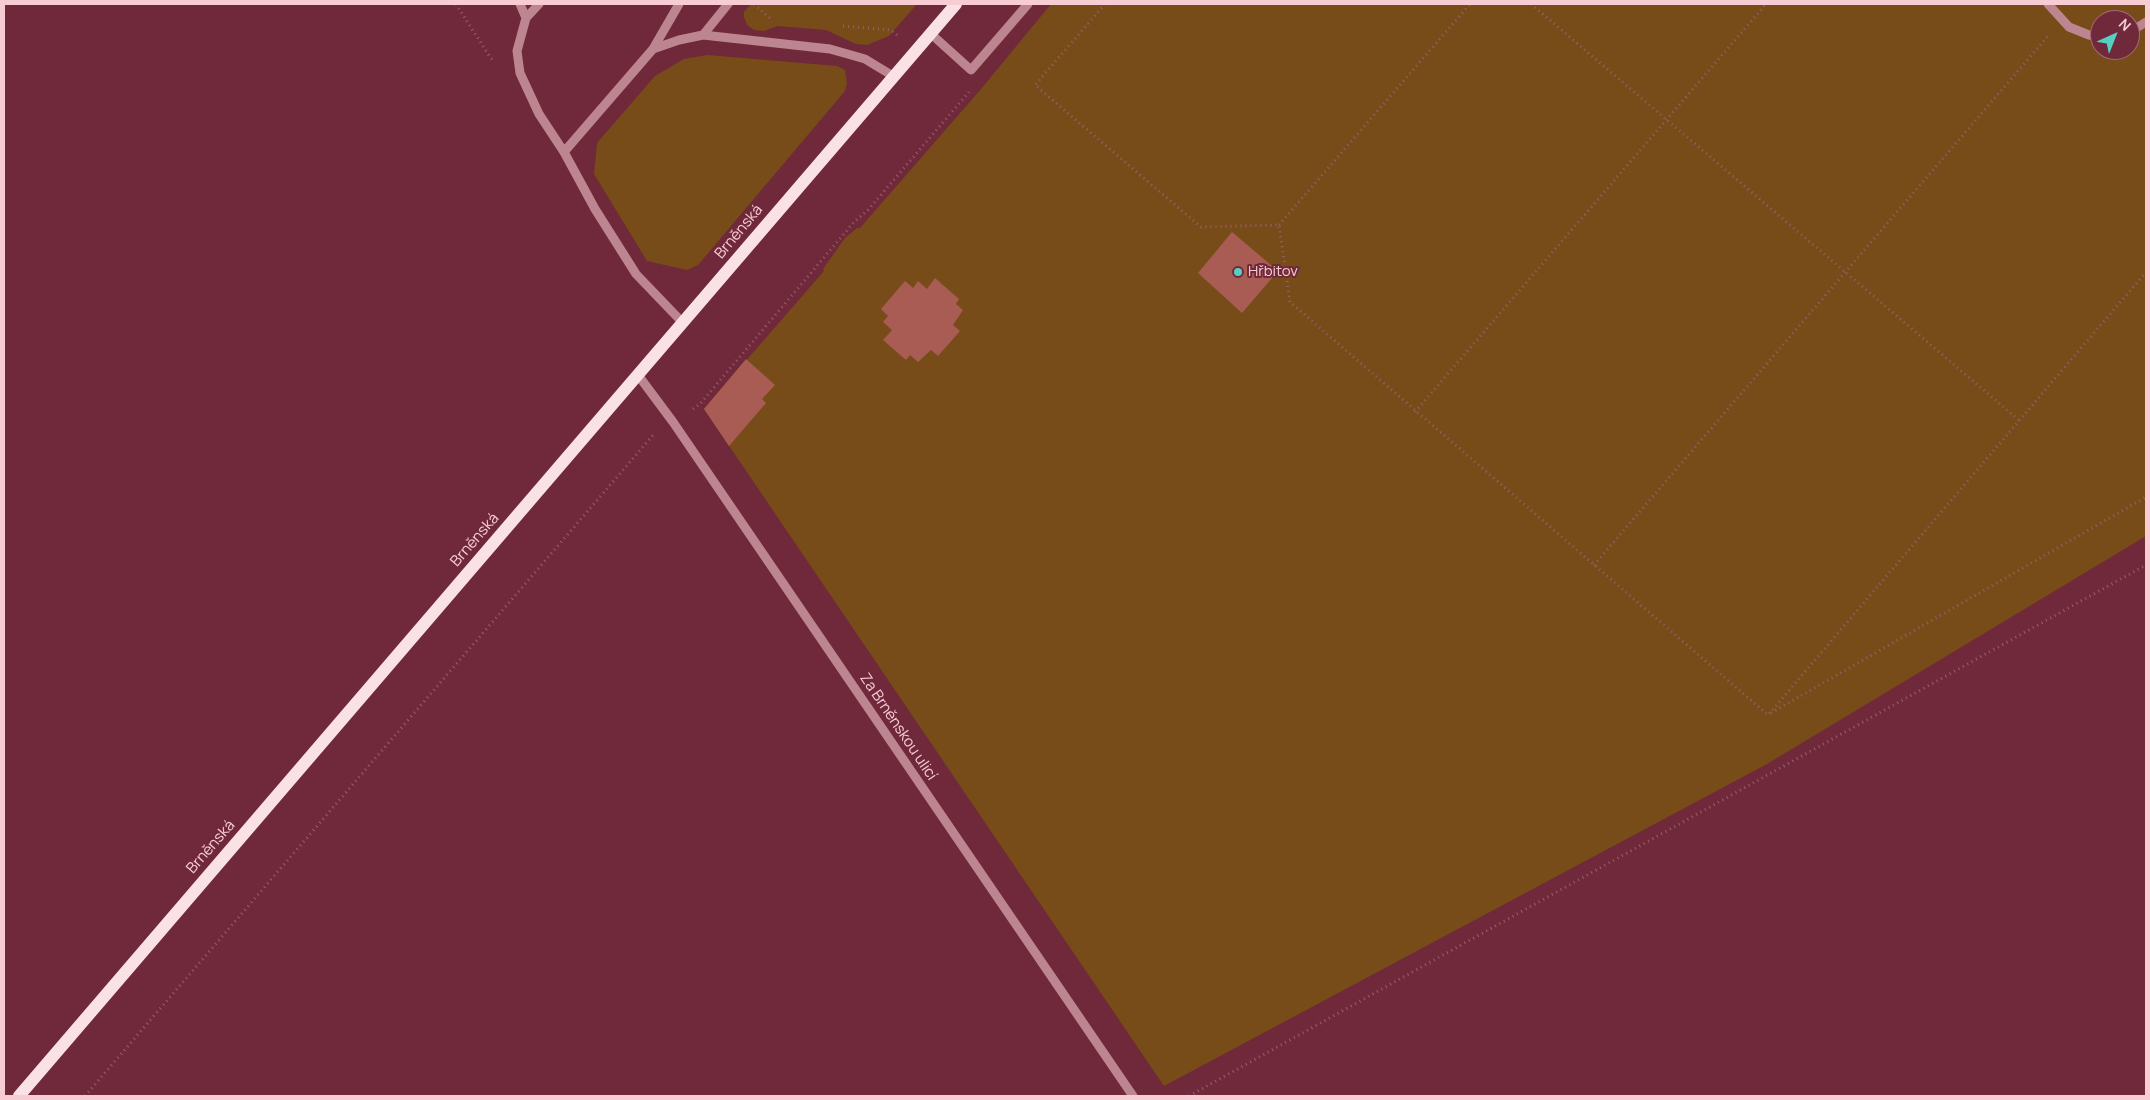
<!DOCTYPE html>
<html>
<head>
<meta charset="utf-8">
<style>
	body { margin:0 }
	#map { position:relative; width:2150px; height:1100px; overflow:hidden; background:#6f293b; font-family:Manrope,sans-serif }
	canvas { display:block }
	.frame { position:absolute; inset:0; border:5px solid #f7ccd3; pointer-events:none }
	.north { position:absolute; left:2090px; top:10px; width:50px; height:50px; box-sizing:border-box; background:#6f293b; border:1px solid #a56a78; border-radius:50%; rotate:44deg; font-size:14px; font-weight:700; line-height:20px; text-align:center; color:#f7ccd3 }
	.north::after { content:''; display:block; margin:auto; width:18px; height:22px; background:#56cec2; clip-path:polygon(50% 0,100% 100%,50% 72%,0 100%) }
</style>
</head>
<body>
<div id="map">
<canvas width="2150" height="1100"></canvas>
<div class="frame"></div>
<div class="north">N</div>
</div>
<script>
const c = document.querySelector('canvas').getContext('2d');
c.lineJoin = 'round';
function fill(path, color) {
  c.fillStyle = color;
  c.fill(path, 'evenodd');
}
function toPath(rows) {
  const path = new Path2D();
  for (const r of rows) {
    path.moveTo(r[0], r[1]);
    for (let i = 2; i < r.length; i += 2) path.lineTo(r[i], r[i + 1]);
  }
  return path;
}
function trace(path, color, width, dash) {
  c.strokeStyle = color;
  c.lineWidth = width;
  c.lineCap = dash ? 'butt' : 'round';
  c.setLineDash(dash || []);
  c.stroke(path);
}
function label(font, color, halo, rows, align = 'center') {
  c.font = font + ' Manrope,sans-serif';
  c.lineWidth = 4;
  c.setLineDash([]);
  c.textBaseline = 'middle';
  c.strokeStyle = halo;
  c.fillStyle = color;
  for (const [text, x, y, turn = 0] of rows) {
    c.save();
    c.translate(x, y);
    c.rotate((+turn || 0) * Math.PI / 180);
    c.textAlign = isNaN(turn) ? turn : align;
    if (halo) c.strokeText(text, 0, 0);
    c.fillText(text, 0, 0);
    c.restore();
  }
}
fill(toPath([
	[751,4,917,4,889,36,867,45,856,44,826,30,777,26,764,31,754,30,747,25,744,17,744,12],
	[1051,4,2146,4,2146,536,1767,764,1164,1086,704,409,824,271,823,269,845,238,857,228,860,228,981,89],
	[2100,20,2130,20,2130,50,2100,50],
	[708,55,837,66,845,70,847,83,845,91,698,265,687,270,647,261,594,174,597,143,655,76,684,59]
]), '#774c18');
fill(toPath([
	[1232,232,1278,271,1242,313,1198,273],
	[935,278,959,299,956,304,963,310,953,325,960,331,938,356,931,350,918,362,910,355,906,360,883,340,892,330,883,322,888,316,881,309,905,281,913,288,918,281,927,289],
	[746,359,775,385,762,399,766,403,729,446,704,409]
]), '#a85c54');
trace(toPath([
	[456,4,490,57,494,61],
	[754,4,770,18],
	[1105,4,1035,85,1201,227,1279,225,1290,302,1768,715,2146,272],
	[1531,4,2020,421],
	[843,26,891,30,897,35],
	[1279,225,1470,4],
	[693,409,700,404,854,222,868,210,969,92],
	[1415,412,1766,4],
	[1594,565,2048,36],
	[1771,713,2146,497],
	[85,1096,654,434],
	[1189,1096,2146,565]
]), '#9b5e6d', 3, [1, 4]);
trace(toPath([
	[520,4,526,18],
	[539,4,526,18,517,51,520,73,539,114,564,152,595,209,636,274,683,323],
	[2048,4,2069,27,2089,35,2100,37],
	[2130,32,2146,22],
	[930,33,971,70,1028,4],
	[703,35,728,4],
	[653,49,679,4],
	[564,152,653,49,679,40,703,35,830,49,865,59,893,76],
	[638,375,673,422,1133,1096]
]), '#bd8590', 9);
trace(toPath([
	[19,1096,956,4]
]), '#f9e1e5', 12);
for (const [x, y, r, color] of [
	[1238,272,5,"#56cec2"]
]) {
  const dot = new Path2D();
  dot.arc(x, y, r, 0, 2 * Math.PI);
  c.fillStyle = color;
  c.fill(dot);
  trace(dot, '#6f293b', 2);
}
label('15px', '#f7ccd3', '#6f293b', [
	["Brněnská",739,232,-50],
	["Brněnská",475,540,-49],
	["Za Brněnskou ulicí",898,727,56],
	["Brněnská",211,847,-49]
]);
label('15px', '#f7ccd3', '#6f293b', [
	["Hřbitov",1248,272]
], 'left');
</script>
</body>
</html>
